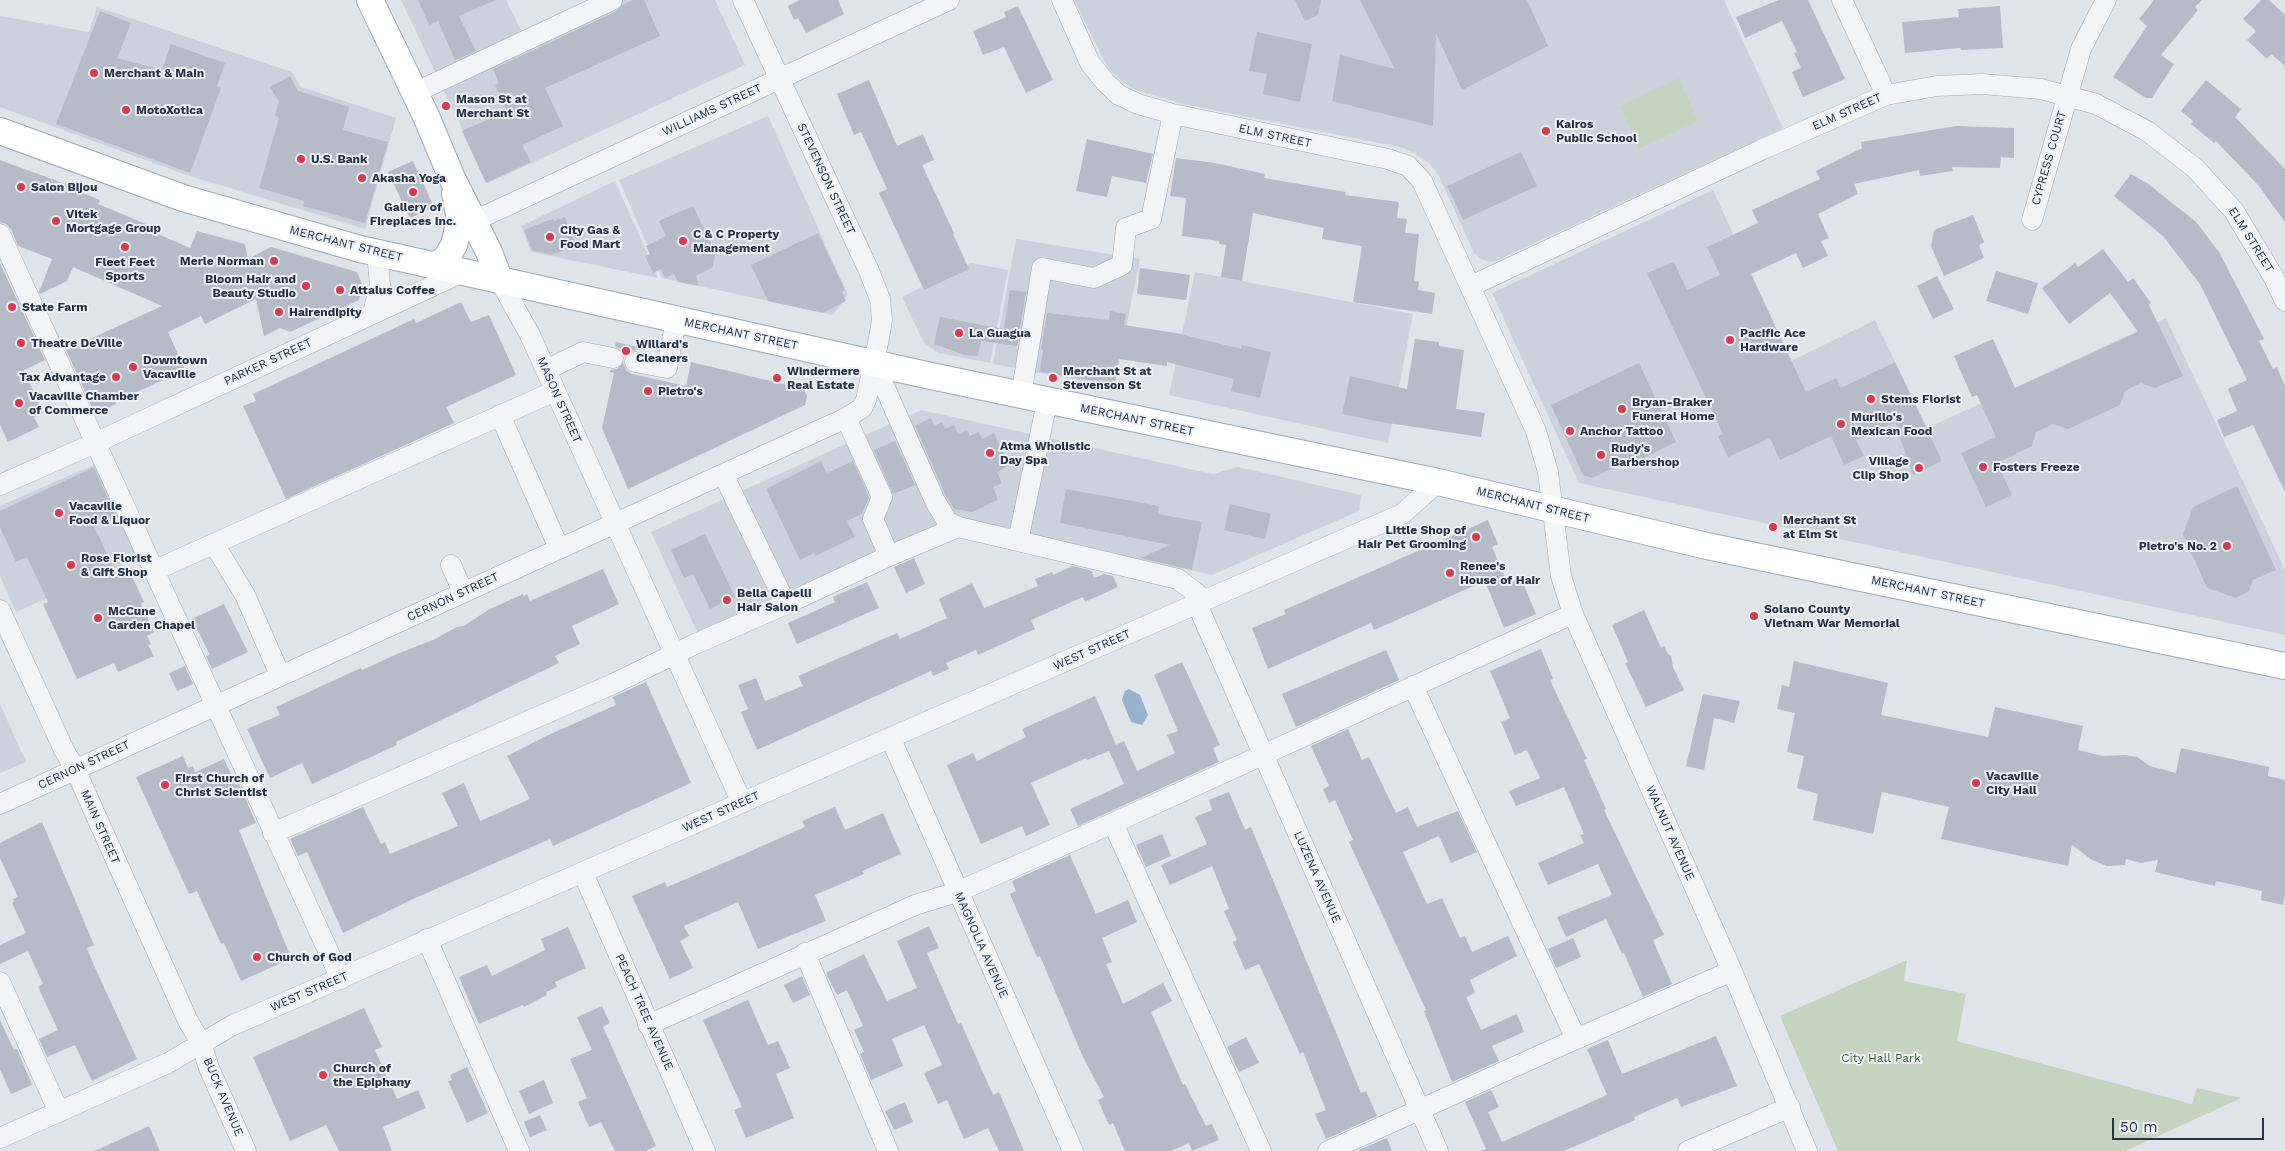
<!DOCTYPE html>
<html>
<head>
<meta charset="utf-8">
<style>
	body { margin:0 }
	#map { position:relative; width:2285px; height:1151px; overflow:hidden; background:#dfe3ea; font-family:"Work Sans",sans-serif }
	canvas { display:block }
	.scale { position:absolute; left:2112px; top:1118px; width:152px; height:22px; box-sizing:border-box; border:2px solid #263142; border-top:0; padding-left:6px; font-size:15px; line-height:18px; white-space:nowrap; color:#263142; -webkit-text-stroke:4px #eef2f7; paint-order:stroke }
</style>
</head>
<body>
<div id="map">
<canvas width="2285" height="1151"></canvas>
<div class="scale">50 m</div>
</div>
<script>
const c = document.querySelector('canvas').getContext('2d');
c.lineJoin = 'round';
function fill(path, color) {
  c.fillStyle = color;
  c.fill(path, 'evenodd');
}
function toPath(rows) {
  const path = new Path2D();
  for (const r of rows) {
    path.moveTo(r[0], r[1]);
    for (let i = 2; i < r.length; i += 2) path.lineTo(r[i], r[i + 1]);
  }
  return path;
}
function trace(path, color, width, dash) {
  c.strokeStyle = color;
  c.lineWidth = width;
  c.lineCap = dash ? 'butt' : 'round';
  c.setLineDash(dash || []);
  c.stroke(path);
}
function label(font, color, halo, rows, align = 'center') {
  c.font = font + ' "Work Sans",sans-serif';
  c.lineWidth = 4;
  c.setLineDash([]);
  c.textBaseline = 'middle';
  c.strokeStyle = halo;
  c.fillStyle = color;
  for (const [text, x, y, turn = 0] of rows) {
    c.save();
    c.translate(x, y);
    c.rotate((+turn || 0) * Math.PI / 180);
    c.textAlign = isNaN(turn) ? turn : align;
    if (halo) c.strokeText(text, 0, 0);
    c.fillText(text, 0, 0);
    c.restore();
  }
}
fill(toPath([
	[401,0,506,0,522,32,591,0,715,0,745,65,488,183],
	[1074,0,1724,0,1783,128,1496,261,1489,262,1481,259,1474,253,1439,176,1429,163,1416,154,1404,148,1184,104,1136,90,1120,80,1107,66],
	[97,7,292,72,301,87,396,118,365,229,190,176,0,107,0,16,89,32],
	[768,116,848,295,833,315,662,278,619,180],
	[615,181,658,278,531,252,521,226],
	[1713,190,1791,361,1875,320,1927,428,2166,318,2285,570,2285,635,1579,483,1492,293],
	[1016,239,1140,259,1114,387,993,364],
	[971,263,1008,270,990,363,939,353,924,343,902,297],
	[1195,272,1413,314,1388,443,1169,395],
	[921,410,1213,474,1238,467,1361,495,1359,511,1212,575,951,518,697,632,651,532],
	[98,463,140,557,16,612,0,576,0,506],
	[0,704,26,762,0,773]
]), '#ccd2dc');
fill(toPath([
	[1679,78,1698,121,1639,149,1620,106],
	[1907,960,1904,981,1966,994,1957,1041,2192,1104,2197,1088,2241,1098,2126,1151,1838,1151,1780,1016]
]), '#c5d4bf');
fill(toPath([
	[1129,689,1140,695,1148,715,1142,725,1131,722,1122,700,1125,691]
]), '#96b2cd');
fill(toPath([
	[418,0,496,0,459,16,476,51,455,60,438,21,429,25],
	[633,0,644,0,660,36,545,88,563,126,522,145,531,162,486,183,462,131,507,111,495,85,499,83,493,69,617,11,622,5],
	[800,0,838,0,844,14,806,33,798,18,794,20,788,6],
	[1295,0,1321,0,1318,15,1305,21],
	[1360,0,1527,0,1548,46,1462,90,1436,33,1433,126,1332,101,1340,55,1395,69],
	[1779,0,1808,0,1845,79,1803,97,1792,72,1801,68,1794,53,1797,52,1782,21,1745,38,1736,17],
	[2154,0,2202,0,2195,7,2198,10,2161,55,2174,64,2152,98,2146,98,2113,77,2147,26,2139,19],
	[2261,0,2269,0,2285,15,2285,66,2271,54,2267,59,2247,40,2256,31,2243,19],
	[1018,6,1053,80,1026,93,1004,47,983,55,973,31,1006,17,1004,12],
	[2000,6,2003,48,1961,50,1960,48,1905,53,1902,22,1959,17,1958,9],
	[100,11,131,23,117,58,162,70,171,44,225,63,217,86,221,88,190,173,56,124],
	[1257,32,1312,44,1300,102,1263,94,1267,74,1249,71],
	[290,76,298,91,349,107,343,130,388,142,365,223,303,206,304,201,259,188,279,118,275,115,279,102,270,87],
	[869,80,897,146,923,134,934,160,922,165,954,233,953,234,969,269,924,290,879,193,887,189,861,132,854,135,837,94],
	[2206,80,2241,109,2235,117,2285,169,2285,222,2258,185,2216,141,2214,143,2191,124,2193,121,2181,111],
	[1956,126,2014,128,2014,158,2001,157,2000,168,1952,167,1953,171,1920,176,1919,170,1854,184,1858,194,1818,214,1829,238,1821,241,1828,256,1803,268,1796,253,1751,274,1806,392,1836,378,1841,388,1895,362,1942,461,1913,475,1895,422,1856,440,1864,456,1844,465,1831,436,1780,460,1770,438,1728,457,1718,436,1723,434,1647,273,1674,262,1687,290,1720,275,1707,247,1758,223,1752,210,1820,179,1816,171,1862,148,1861,142],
	[1087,139,1153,154,1146,183,1112,176,1107,197,1076,191],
	[1521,152,1537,186,1463,220,1447,186],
	[1176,158,1215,163,1265,174,1264,178,1346,192,1345,195,1399,202,1397,218,1407,219,1405,233,1419,234,1414,281,1419,282,1418,290,1435,293,1432,314,1353,302,1362,246,1322,239,1324,228,1257,214,1253,213,1242,281,1221,277,1226,245,1219,244,1219,241,1182,236,1186,198,1170,196],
	[0,160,79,189,78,191,100,200,98,204,148,225,146,229,190,248,197,231,245,244,248,259,271,247,357,272,363,286,359,300,290,332,280,328,264,336,256,299,205,324,201,316,168,332,185,370,115,402,116,404,95,414,66,350,162,306,73,267,67,281,40,294,39,292,52,259,18,246,11,229,6,224,0,222],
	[413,161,434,207,410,218,388,172],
	[2131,174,2147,183,2196,222,2219,252,2264,339,2259,341,2273,369,2277,367,2285,386,2285,492,2253,425,2224,437,2217,420,2237,411,2228,389,2247,380,2200,284,2163,236,2114,196],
	[693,206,715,252,713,267,696,276,699,286,678,282,674,274,665,278,661,269,653,273,645,256,650,254,646,246,666,236,659,221],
	[1973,215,1984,242,1979,245,1984,258,1944,276,1931,246,1934,230],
	[565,217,576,245,552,255,532,250,524,230,546,221,553,219,554,221],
	[818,233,845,290,842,292,846,301,823,313,768,301,751,265],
	[2103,249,2128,282,2133,278,2151,303,2149,305,2183,376,2155,388,2141,383,2125,391,2120,405,2068,429,2053,424,2036,432,2032,446,1997,463,2012,495,1986,507,1961,453,1996,437,1977,395,1972,397,1954,356,1993,339,2015,388,2138,332,2110,293,2069,324,2042,288,2075,263,2078,267],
	[0,263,45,360,24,370,43,413,34,417,39,427,8,442,0,425],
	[1140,268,1190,275,1186,300,1137,294],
	[1996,271,2038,283,2028,314,1986,301],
	[1937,276,1954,309,1933,319,1917,286],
	[1010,290,1026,292,1017,346,981,341,978,356,964,355,934,344,940,317,1004,329],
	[461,302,471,322,489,315,516,375,446,407,454,423,286,499,243,406,256,401,253,394,414,319,416,323],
	[1110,311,1126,314,1124,325,1176,333,1241,349,1242,345,1271,352,1260,398,1231,391,1234,379,1167,362,1167,366,1119,359,1115,384,1040,372,1043,350,1041,349,1047,313,1109,320],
	[1415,339,1439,342,1439,346,1464,350,1456,409,1485,413,1481,437,1381,422,1342,414,1350,376,1407,389],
	[616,342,639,347,638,350,631,351,625,357,621,349,615,346],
	[691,362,804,389,807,396,805,405,628,489,602,428,614,373,610,372,610,370,617,369,623,363,627,371,632,374,686,386],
	[1639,363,1676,442,1633,463,1631,460,1592,478,1583,475,1551,405],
	[931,418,934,426,942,422,945,429,954,425,958,434,967,430,970,436,979,432,982,439,994,433,1007,461,1006,467,997,472,1002,483,993,487,998,500,972,512,954,509,946,496,915,426],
	[895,441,915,485,893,494,874,450],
	[821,461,827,473,853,461,869,497,862,514,847,521,855,537,815,556,814,553,800,560,766,489],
	[94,467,116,517,94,526,115,571,127,566,144,602,141,604,154,632,147,636,151,644,148,645,154,656,118,672,114,663,77,679,43,604,48,602,27,557,16,562,0,527,0,511],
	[2237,486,2276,570,2253,580,2249,591,2236,598,2207,588,2183,534,2193,507],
	[1066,489,1159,506,1158,514,1202,522,1192,570,1140,558,1170,545,1060,523],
	[1230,504,1271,514,1265,539,1224,530],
	[1488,520,1498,544,1492,547,1508,584,1521,578,1536,614,1504,628,1485,581,1374,630,1371,623,1268,669,1252,628,1286,614,1284,610],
	[705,534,735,597,710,609,693,574,684,578,671,550],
	[914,558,925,584,906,593,894,567],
	[1073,566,1092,571,1094,578,1104,574,1113,576,1118,587,1085,602,1083,597,1031,620,1035,629,978,655,976,650,946,663,949,669,933,676,931,671,757,750,741,712,748,709,738,685,756,678,765,701,803,686,798,676,897,633,900,639,947,618,939,599,972,583,984,608,1038,586,1035,579,1052,572,1053,575],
	[603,569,619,604,572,626,580,644,555,656,559,663,396,742,397,745,312,784,302,763,270,778,247,729,280,715,276,707,361,668,362,670,397,654,433,640,457,627,464,626,488,610,523,594,524,596,527,594,530,601],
	[867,582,879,608,797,644,788,623,835,602,833,597],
	[224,604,248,652,212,669,206,656,210,655,192,619],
	[1644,610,1661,648,1664,646,1668,654,1671,656,1673,667,1684,690,1646,707,1625,663,1628,662,1612,625],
	[1541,649,1553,679,1550,680,1587,759,1584,760,1606,809,1604,810,1664,935,1653,940,1672,984,1643,997,1624,953,1622,954,1606,919,1566,937,1557,917,1612,895,1598,864,1548,885,1538,863,1584,843,1580,835,1584,834,1564,787,1516,806,1509,791,1540,778,1527,750,1515,755,1501,722,1510,718,1490,671],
	[1386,650,1399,680,1296,727,1282,694],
	[1794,661,1888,683,1881,715,1988,737,1995,707,2083,726,2078,750,2103,756,2125,755,2137,757,2150,766,2176,773,2181,748,2269,767,2268,776,2285,780,2285,894,2283,905,2261,900,2262,891,2216,881,2215,886,2155,872,2158,860,2141,863,2126,859,2125,865,2107,866,2092,860,2072,845,2068,866,1941,839,1949,807,1882,792,1873,834,1813,820,1818,794,1797,788,1804,756,1787,752,1795,713,1777,709,1782,685,1789,687],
	[1182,662,1220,745,1213,748,1219,762,1078,826,1070,809,1124,784,1109,751,1087,760,1086,758,1031,783,1050,825,1026,836,1022,826,981,844,947,765,973,753,977,761,1026,737,1022,729,1095,696,1116,745,1124,741,1137,771,1175,753,1167,735,1178,731,1154,675],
	[185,666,193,684,177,691,169,673],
	[646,682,691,783,553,846,550,839,413,899,343,933,307,852,298,856,290,839,363,807,381,844,385,842,390,854,458,826,442,793,464,783,480,821,530,799,507,756,544,737,616,705,613,697],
	[1703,694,1740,701,1734,723,1714,718,1704,770,1686,766],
	[1348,729,1362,760,1369,757,1396,813,1408,807,1417,827,1458,811,1477,852,1451,863,1439,836,1403,852,1427,904,1442,898,1460,938,1465,936,1472,952,1508,936,1517,956,1470,980,1475,993,1466,997,1481,1030,1517,1014,1524,1032,1492,1046,1499,1061,1452,1082,1424,1011,1426,1010,1349,842,1353,840,1335,800,1329,803,1323,789,1329,786,1311,746],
	[183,756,188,768,193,766,195,772,224,759,236,785,239,784,256,823,239,830,290,955,279,959,281,963,241,981,224,943,221,944,197,891,189,894,136,777],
	[1229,792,1245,830,1251,827,1361,1093,1366,1091,1377,1116,1326,1139,1315,1114,1326,1110,1303,1052,1300,1054,1259,964,1245,970,1233,942,1237,940,1224,911,1229,909,1212,866,1170,885,1161,865,1207,844,1195,817,1212,810,1209,800],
	[835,807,845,830,883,813,901,854,862,871,864,874,815,895,826,921,758,949,738,902,684,926,689,936,680,941,693,968,670,979,632,896,665,882,667,887,726,862,805,827,802,821],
	[42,822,94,945,87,948,92,961,137,1059,92,1081,75,1045,47,1057,39,1039,58,1030,38,987,43,984,28,951,0,964,0,945,26,933,12,903,14,902,13,899,18,897,0,858,0,843],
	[1162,834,1171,856,1146,867,1136,845],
	[1070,855,1096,914,1128,900,1137,922,1102,938,1112,962,1106,964,1123,1004,1163,983,1172,1001,1151,1012,1183,1085,1185,1084,1206,1126,1212,1124,1219,1140,1192,1151,1189,1143,1171,1151,1125,1151,1113,1123,1109,1125,1098,1100,1104,1097,1083,1057,1040,956,1037,957,1010,894,1016,891,1012,881],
	[929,926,939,948,927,953,958,1024,961,1023,993,1095,999,1092,1024,1151,999,1151,988,1128,964,1139,947,1100,938,1104,924,1073,942,1065,924,1025,892,1039,903,1066,871,1080,860,1054,864,1052,854,1030,863,1026,847,990,837,995,826,973,864,954,887,1001,917,988,897,941],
	[568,927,586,968,555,982,557,987,546,992,547,995,524,1007,523,1005,479,1024,459,977,487,965,492,976,545,950,541,939],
	[1573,938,1581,957,1556,968,1548,949],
	[802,976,810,995,793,1003,784,985],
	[748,1000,768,1045,778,1041,790,1068,776,1074,794,1118,746,1138,734,1110,742,1107,703,1020],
	[602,1006,610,1023,603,1027,656,1146,646,1151,615,1151,601,1122,589,1127,578,1102,587,1098,570,1059,592,1050,577,1017],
	[364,1008,382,1047,375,1050,397,1099,418,1090,426,1108,383,1127,392,1151,339,1151,326,1125,290,1141,253,1057],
	[0,1020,14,1050,17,1049,32,1085,11,1094,0,1069],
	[1716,1036,1737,1086,1681,1107,1677,1098,1634,1117,1635,1120,1564,1151,1481,1151,1486,1149,1465,1102,1491,1090,1499,1107,1488,1112,1502,1142,1607,1095,1587,1049,1608,1040,1622,1074],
	[1246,1037,1259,1063,1239,1072,1227,1047],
	[467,1067,488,1113,467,1123,448,1081,452,1080,450,1075],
	[544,1080,553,1103,529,1114,519,1091],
	[905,1102,913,1122,894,1130,885,1111],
	[540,1115,547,1130,530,1137,524,1122],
	[149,1126,160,1151,95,1151],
	[1387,1138,1392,1151,1359,1151,1359,1150]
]), '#b5bcc7');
const minor = toPath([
	[1062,0,1090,63,1105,82,1119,95,1138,104,1173,114,1388,159,1408,166,1422,181,1536,431,1548,472,1561,576,1573,614,1732,971,1807,1151],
	[1842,0,1886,95],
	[414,93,612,0],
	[2032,220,2081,49,2106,0],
	[474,221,949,0],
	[0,234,341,979],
	[500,281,530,335,742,803],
	[1471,286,1761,150,1886,95,1937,86,1982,84,2041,89,2096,104,2147,131,2195,168,2234,211,2273,276,2285,301],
	[373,313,380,285,377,253],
	[635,362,667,368,676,320],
	[874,363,935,501,947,521,958,527,1018,541],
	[546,370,583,352,613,358],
	[1021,396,1042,268,1094,278,1122,265,1126,228,1151,219,1173,114],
	[1047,402,1018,541,1178,579,1205,600],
	[500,415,559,548],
	[723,474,786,604,889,556,873,519,882,497,846,418],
	[0,485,95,443,463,272],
	[214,544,245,595,280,675],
	[889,556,958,527],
	[451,565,463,592],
	[153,571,555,391],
	[1197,604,1438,1151],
	[0,610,64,750,75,769,188,1021,201,1043,209,1068,246,1151],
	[891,739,1073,1151],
	[0,804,846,418,862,408,866,400,879,338,882,320,880,299,869,271,743,0],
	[1113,823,1261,1151],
	[273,833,613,684,693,645,786,604],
	[583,873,705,1151],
	[427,939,519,1151],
	[805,953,888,1151],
	[0,982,59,1112],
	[648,1025,915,905,957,892,1113,823,1573,614],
	[1576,1039,1732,971],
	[0,1138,168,1063,231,1026,1402,514,1438,482],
	[1328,1151,1576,1039,1413,686],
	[1688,1151,1790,1107]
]);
const major = toPath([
	[370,0,426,116,452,178,489,252,500,281],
	[0,131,183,198,360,249,931,376,1438,482,1707,546,2285,666],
	[436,266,447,257,454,245,460,220,455,193]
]);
trace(minor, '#a4aab4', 21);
trace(major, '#9da8b6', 28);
trace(minor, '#f2f4f7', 20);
trace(major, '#fff', 26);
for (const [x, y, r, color] of [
	[94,73,5,"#db3853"],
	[446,106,5,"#db3853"],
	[126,110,5,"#db3853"],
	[1546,131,5,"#db3853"],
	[301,159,5,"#db3853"],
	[362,178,5,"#db3853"],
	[21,187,5,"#db3853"],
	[413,192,5,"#db3853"],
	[56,221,5,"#db3853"],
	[550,237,5,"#db3853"],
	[683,241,5,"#db3853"],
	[125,247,5,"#db3853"],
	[274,261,5,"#db3853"],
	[306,286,5,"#db3853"],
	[340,290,5,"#db3853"],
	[12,307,5,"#db3853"],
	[279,312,5,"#db3853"],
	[959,333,5,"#db3853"],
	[1730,340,5,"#db3853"],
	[21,343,5,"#db3853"],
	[626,351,5,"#db3853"],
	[133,367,5,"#db3853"],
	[116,377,5,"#db3853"],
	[777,378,5,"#db3853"],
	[1053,378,5,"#db3853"],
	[648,391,5,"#db3853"],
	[1871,399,5,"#db3853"],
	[19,403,5,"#db3853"],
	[1622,409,5,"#db3853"],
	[1841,424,5,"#db3853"],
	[1570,431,5,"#db3853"],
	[990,453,5,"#db3853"],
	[1601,455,5,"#db3853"],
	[1983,467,5,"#db3853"],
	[1919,468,5,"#db3853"],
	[59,513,5,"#db3853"],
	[1773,527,5,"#db3853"],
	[1476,537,5,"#db3853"],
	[2227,546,5,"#db3853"],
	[71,565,5,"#db3853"],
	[1450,573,5,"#db3853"],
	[727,600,5,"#db3853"],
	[1754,616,5,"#db3853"],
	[98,618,5,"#db3853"],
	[1976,783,5,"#db3853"],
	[165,785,5,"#db3853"],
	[257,957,5,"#db3853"],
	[323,1075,5,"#db3853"]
]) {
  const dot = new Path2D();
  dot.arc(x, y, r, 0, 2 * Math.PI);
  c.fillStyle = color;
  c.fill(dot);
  trace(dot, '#eef2f7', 2);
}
label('bold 12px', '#263142', '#eef2f7', [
	["Merchant & Main",104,73],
	["Mason St at",456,99],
	["Merchant St",456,113],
	["MotoXotica",136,110],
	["Kairos",1556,124],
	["Public School",1556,138],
	["U.S. Bank",311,159],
	["Akasha Yoga",372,178],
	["Salon Bijou",31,187],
	["Gallery of",413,207,"center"],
	["Fireplaces Inc.",413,221,"center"],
	["Vitek",66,214],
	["Mortgage Group",66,228],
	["City Gas &",560,230],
	["Food Mart",560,244],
	["C & C Property",693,234],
	["Management",693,248],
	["Merle Norman",264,261,"right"],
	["Fleet Feet",125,262,"center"],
	["Sports",125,276,"center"],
	["Bloom Hair and",296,279,"right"],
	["Beauty Studio",296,293,"right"],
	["Attalus Coffee",350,290],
	["State Farm",22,307],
	["Hairendipity",289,312],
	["La Guagua",969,333],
	["Pacific Ace",1740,333],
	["Hardware",1740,347],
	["Theatre DeVille",31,343],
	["Willard's",636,344],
	["Cleaners",636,358],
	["Downtown",143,360],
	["Vacaville",143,374],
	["Windermere",787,371],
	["Real Estate",787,385],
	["Merchant St at",1063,371],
	["Stevenson St",1063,385],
	["Tax Advantage",106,377,"right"],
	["Pietro's",658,391],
	["Vacaville Chamber",29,396],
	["of Commerce",29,410],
	["Stems Florist",1881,399],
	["Bryan-Braker",1632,402],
	["Funeral Home",1632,416],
	["Murillo's",1851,417],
	["Mexican Food",1851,431],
	["Anchor Tattoo",1580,431],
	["Atma Wholistic",1000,446],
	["Day Spa",1000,460],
	["Rudy's",1611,448],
	["Barbershop",1611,462],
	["Village",1909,461,"right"],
	["Clip Shop",1909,475,"right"],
	["Fosters Freeze",1993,467],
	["Vacaville",69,506],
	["Food & Liquor",69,520],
	["Merchant St",1783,520],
	["at Elm St",1783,534],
	["Little Shop of",1466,530,"right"],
	["Hair Pet Grooming",1466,544,"right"],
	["Pietro's No. 2",2217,546,"right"],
	["Rose Florist",81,558],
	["& Gift Shop",81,572],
	["Renee's",1460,566],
	["House of Hair",1460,580],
	["Bella Capelli",737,593],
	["Hair Salon",737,607],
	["Solano County",1764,609],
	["Vietnam War Memorial",1764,623],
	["McCune",108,611],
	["Garden Chapel",108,625],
	["Vacaville",1986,776],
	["City Hall",1986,790],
	["First Church of",175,778],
	["Christ Scientist",175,792],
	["Church of God",267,957],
	["Church of",333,1068],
	["the Epiphany",333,1082]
], 'left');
label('12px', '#263142', '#eef2f7', [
	["WILLIAMS STREET",712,110,-25],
	["ELM STREET",1847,112,-24],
	["ELM STREET",1275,136,12],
	["CYPRESS COURT",2049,158,-74],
	["STEVENSON STREET",826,179,65],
	["ELM STREET",2251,240,58],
	["MERCHANT STREET",346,244,14],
	["MERCHANT STREET",741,334,12],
	["PARKER STREET",268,362,-25],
	["MASON STREET",559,400,66],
	["MERCHANT STREET",1137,420,12],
	["MERCHANT STREET",1533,505,14],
	["MERCHANT STREET",1928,592,12],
	["CERNON STREET",453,597,-25],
	["WEST STREET",1092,650,-24],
	["CERNON STREET",84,765,-25],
	["WEST STREET",721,812,-24],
	["MAIN STREET",100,827,66],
	["WALNUT AVENUE",1670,833,66],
	["LUZENA AVENUE",1317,877,66],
	["MAGNOLIA AVENUE",981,945,66],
	["WEST STREET",309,992,-23],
	["PEACH TREE AVENUE",644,1012,66],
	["BUCK AVENUE",223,1097,67]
]);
label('12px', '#3b5f32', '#eef2f7', [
	["City Hall Park",1881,1058]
]);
</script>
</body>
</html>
